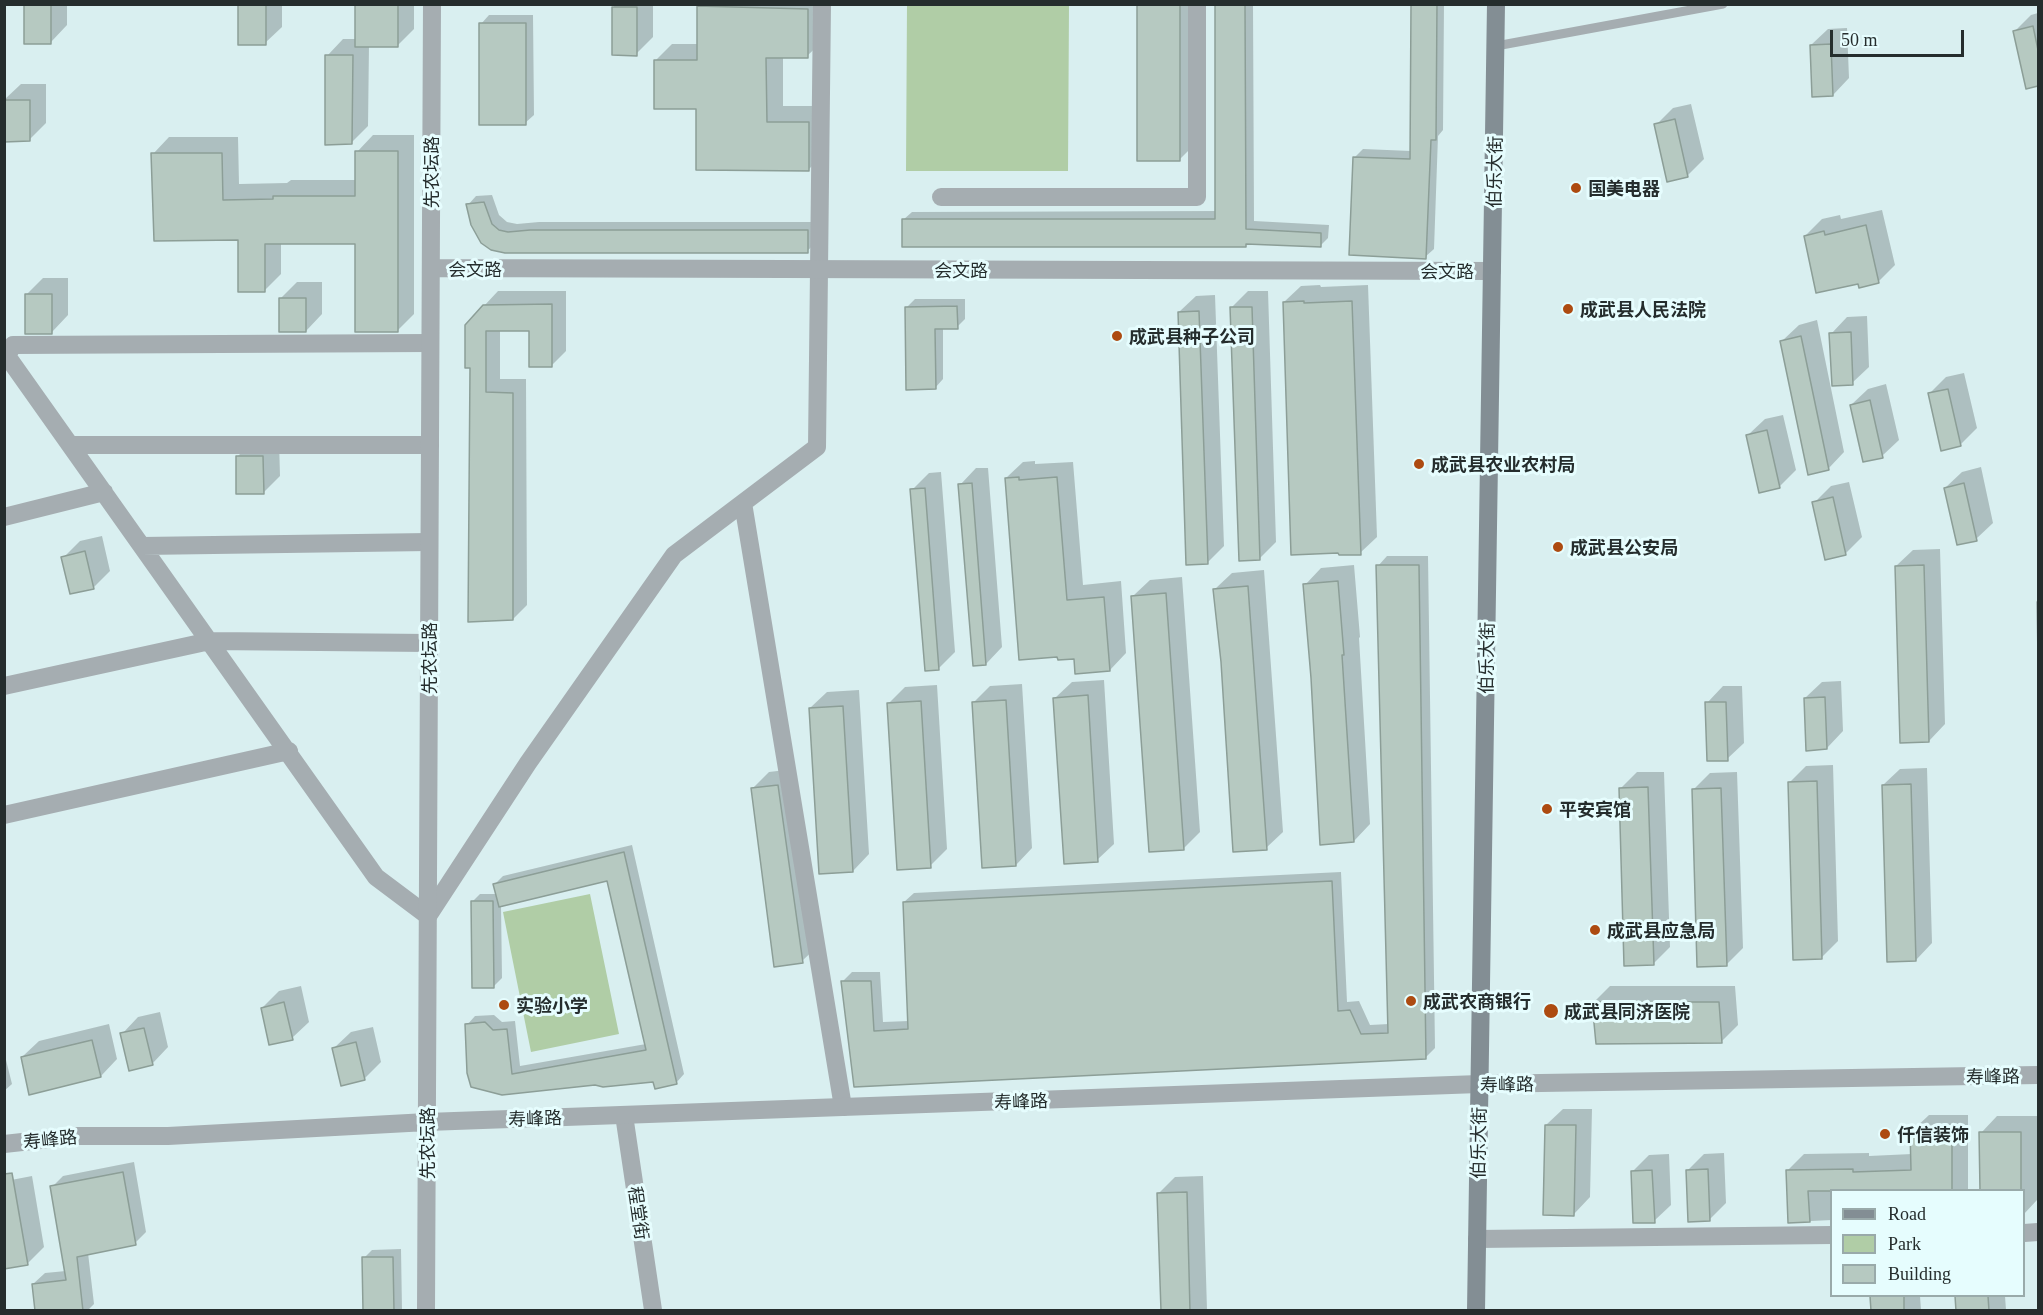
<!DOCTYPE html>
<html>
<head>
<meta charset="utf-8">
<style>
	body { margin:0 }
	#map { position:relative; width:2043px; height:1315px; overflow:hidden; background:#d9eff0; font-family:Georgia,serif }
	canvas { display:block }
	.frame { position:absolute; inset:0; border:6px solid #252d2d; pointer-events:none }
	.legend { position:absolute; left:1830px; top:1189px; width:195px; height:108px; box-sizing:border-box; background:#e6fdfe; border:2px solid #9aa; margin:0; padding:8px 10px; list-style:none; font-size:18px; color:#252d2d }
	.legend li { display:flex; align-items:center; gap:12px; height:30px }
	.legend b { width:30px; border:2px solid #9aa }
	.scale { position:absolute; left:1830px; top:30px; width:134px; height:27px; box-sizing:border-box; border:3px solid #252d2d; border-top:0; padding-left:8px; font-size:18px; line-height:21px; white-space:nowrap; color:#252d2d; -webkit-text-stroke:4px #e6fdfe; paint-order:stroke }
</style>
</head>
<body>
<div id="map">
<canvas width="2043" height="1315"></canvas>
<div class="frame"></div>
<ul class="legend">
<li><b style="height:8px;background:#838e94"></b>Road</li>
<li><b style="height:16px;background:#b0cda6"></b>Park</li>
<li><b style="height:16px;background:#b6c9c1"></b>Building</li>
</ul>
<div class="scale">50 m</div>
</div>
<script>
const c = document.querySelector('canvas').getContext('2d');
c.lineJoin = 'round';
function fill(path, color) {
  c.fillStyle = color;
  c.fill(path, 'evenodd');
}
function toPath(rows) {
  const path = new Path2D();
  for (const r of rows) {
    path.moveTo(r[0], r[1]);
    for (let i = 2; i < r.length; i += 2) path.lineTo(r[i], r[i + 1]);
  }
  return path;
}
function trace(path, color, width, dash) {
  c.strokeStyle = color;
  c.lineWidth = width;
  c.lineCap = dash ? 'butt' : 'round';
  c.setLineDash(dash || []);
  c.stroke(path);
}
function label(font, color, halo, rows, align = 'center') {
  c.font = font + ' Georgia,"Noto Sans SC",serif';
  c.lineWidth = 6;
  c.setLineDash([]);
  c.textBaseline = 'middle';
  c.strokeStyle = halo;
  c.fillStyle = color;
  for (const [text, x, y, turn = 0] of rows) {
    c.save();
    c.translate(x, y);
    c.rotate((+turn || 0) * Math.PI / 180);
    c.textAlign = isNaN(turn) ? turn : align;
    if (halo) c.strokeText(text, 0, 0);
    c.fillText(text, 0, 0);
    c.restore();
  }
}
fill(toPath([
	[907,5,1069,5,1068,171,906,171],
	[590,894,619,1034,531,1052,503,912]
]), '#b0cda6');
fill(toPath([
	[25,4,67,4,67,25,51,42],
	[240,4,282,4,282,27,265,43],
	[357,4,414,4,414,29,398,45,369,45,368,126,351,143,327,56,343,39,357,39],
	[614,4,653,4,653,37,636,54,613,54],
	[698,4,824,4,824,40,807,56,783,56,783,106,825,106,825,153,808,170,698,107,656,60,672,44,698,44],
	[1138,4,1191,4,1191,148,1180,159],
	[1216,4,1253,4,1254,221,1329,225,1328,238,1320,246,1248,242,1246,245,903,220,912,212,1217,211],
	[1412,4,1444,4,1443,130,1438,136,1434,249,1425,257,1355,157,1363,149,1411,151],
	[2038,13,2038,84,2027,87,2014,32,2031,15],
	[489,15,533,15,534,115,525,123,481,24],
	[1847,28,1849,78,1833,95,1811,45,1828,29],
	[21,84,46,84,46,123,29,140,4,100],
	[1691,104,1704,159,1687,176,1656,125,1673,108],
	[373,135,414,135,414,314,398,330,356,242,281,242,281,274,265,290,239,239,153,154,169,137,238,137,239,184,287,183,291,180,357,180,357,152],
	[492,195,499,215,507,222,517,224,539,222,816,222,816,243,807,251,505,251,468,205,476,196],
	[1882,210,1895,265,1878,282,1859,282,1805,236,1822,219,1840,215,1841,219],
	[43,278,68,278,68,315,52,332,26,295],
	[297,282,322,282,322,314,306,331,281,298],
	[1320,285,1321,287,1368,285,1377,537,1360,553,1284,302,1301,286],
	[498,291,566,291,566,351,551,366,531,330,500,330,500,379,526,379,527,605,513,619,469,620,484,306],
	[1248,291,1268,291,1276,542,1260,558,1231,308],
	[1215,295,1224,546,1207,563,1179,312,1196,296],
	[915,299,965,299,965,319,957,327,943,327,943,379,935,388,906,308],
	[1867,316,1869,367,1852,383,1831,334,1847,317],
	[1817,320,1844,452,1828,469,1782,341,1799,325],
	[1964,373,1977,428,1960,445,1929,394,1946,377],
	[1886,384,1899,440,1882,456,1851,405,1868,389],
	[1783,415,1796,470,1779,487,1748,435,1765,419],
	[254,440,279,440,280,476,263,493,237,457],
	[1035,461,1035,464,1073,462,1083,585,1121,581,1126,653,1110,670,1076,658,1006,478,1023,462],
	[1981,467,1993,523,1976,539,1945,488,1962,472],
	[976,468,988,468,1002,647,986,664,960,485],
	[941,472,955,652,938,669,912,490,929,473],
	[1849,482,1862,537,1845,554,1814,503,1831,486],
	[102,536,110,571,93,588,63,558,80,541],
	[1940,549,1945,724,1929,741,1896,566,1913,550],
	[1387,556,1428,556,1435,1048,1426,1057,855,1085,843,981,852,972,880,972,883,1022,909,1021,904,902,914,893,1341,872,1347,1002,1359,1001,1370,1025,1389,1024,1378,566],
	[1354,565,1360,637,1359,638,1370,824,1354,841,1313,678,1305,585,1321,568],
	[1264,570,1283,832,1266,848,1222,662,1215,589,1232,573],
	[1182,577,1200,832,1183,849,1133,596,1150,580],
	[2038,599,2038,684,2036,602],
	[1104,680,1114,844,1097,860,1055,698,1072,682],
	[1841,681,1843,731,1827,748,1805,698,1822,682],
	[1022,684,1032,848,1016,865,973,703,990,686],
	[937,685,947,849,930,866,888,704,905,687],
	[1723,686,1742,686,1744,743,1727,759,1707,703],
	[859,690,869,854,853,871,810,708,827,692],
	[1833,765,1838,941,1822,957,1789,783,1806,766],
	[1927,768,1932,943,1916,960,1883,785,1900,769],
	[794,769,819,945,802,961,752,789,769,772],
	[1637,772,1664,772,1670,947,1653,964,1620,789],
	[1737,772,1743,948,1726,965,1693,790,1710,773],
	[632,845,684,1074,676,1083,654,1081,595,1083,502,1093,467,1025,475,1016,494,1015,502,1022,515,1021,520,1066,646,1044,608,879,501,905,502,978,494,986,472,902,480,894,497,894,495,884,503,876],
	[301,986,309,1022,292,1038,262,1008,279,991],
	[1610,986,1735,986,1738,1025,1721,1042,1593,1003],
	[160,1012,168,1047,152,1064,122,1034,138,1017],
	[109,1024,117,1059,101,1076,22,1057,39,1041],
	[373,1027,381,1062,364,1079,334,1048,351,1032],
	[4,1052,12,1084,4,1091],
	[1563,1109,1592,1109,1590,1197,1574,1214,1546,1125],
	[1929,1115,1968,1115,1968,1190,1832,1190,1832,1220,1790,1222,1787,1171,1804,1154,1869,1153,1869,1156,1912,1154,1912,1131],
	[1997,1116,2037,1116,2037,1200,2024,1214,2024,1190,1981,1190,1981,1133],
	[1724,1153,1726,1203,1709,1220,1688,1170,1704,1154],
	[1669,1154,1671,1205,1654,1221,1633,1171,1649,1155],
	[134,1162,146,1232,135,1243,88,1253,94,1304,88,1310,37,1310,33,1284,45,1273,66,1271,52,1187,63,1176],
	[32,1176,44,1247,27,1264,6,1181],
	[1203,1176,1207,1310,1162,1310,1159,1193,1175,1177],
	[401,1249,402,1310,365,1310,364,1258,372,1250],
	[1872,1296,1920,1296,1921,1310,1872,1310],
	[1956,1296,2005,1296,2006,1310,1957,1310]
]), '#0003');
const building = toPath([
	[24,4,51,4,51,44,24,44,24,4],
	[238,4,266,4,266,45,238,45,238,4],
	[355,4,398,4,398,47,355,47,355,4],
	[1137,4,1180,4,1180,161,1137,161,1137,4],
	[1215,4,1245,4,1246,229,1321,233,1321,247,1246,244,1246,247,902,247,902,219,1215,219,1215,4],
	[1411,4,1437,4,1436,140,1431,140,1426,259,1349,255,1353,157,1410,159,1411,4],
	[697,6,808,9,808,58,766,58,767,122,809,122,809,171,696,170,696,109,654,109,654,60,697,60,697,6],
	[612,7,637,7,637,56,612,55,612,7],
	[479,23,526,23,526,125,479,125,479,23],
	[2033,26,2038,50,2038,86,2026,89,2013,31,2033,26],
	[1831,44,1833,96,1812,97,1810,45,1831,44],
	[325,55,353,55,352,144,325,145,325,55],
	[4,100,30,100,30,141,4,142,4,100],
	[1675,119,1688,177,1667,182,1654,124,1675,119],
	[355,151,398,151,398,332,355,332,355,244,265,244,265,292,238,292,238,240,154,241,151,153,222,153,223,200,273,199,273,196,355,196,355,151],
	[484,202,492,224,499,230,508,232,530,230,808,230,808,253,505,253,491,250,481,243,471,225,466,204,484,202],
	[1866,225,1879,283,1859,288,1858,284,1816,293,1804,236,1824,231,1825,235,1866,225],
	[25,294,52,294,52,334,25,334,25,294],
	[279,298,306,298,306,332,279,332,279,298],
	[1304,301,1304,303,1352,301,1361,555,1339,555,1338,553,1291,555,1283,302,1304,301],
	[552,304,552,367,529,367,529,331,486,331,486,392,513,393,513,620,468,622,470,368,465,368,465,325,483,305,552,304],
	[957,306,958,329,935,329,936,389,906,390,905,307,957,306],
	[1230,307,1252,307,1260,560,1239,561,1230,307],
	[1199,311,1208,564,1186,565,1178,312,1199,311],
	[1851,332,1853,385,1832,386,1829,333,1851,332],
	[1801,336,1829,470,1808,475,1780,341,1801,336],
	[1948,389,1961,446,1941,451,1928,393,1948,389],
	[1870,400,1883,458,1863,462,1850,405,1870,400],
	[1767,430,1780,488,1759,493,1746,435,1767,430],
	[236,456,263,456,264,494,236,494,236,456],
	[1019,477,1019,480,1057,477,1067,600,1104,597,1110,671,1075,674,1074,659,1058,660,1057,657,1019,660,1005,478,1019,477],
	[972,483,986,665,973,666,958,484,972,483],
	[1964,483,1977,541,1957,545,1944,488,1964,483],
	[925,488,939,670,925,671,910,489,925,488],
	[1833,497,1846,555,1825,560,1812,502,1833,497],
	[85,551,94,589,70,594,61,557,85,551],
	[1376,565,1419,565,1426,1059,854,1087,841,981,871,981,874,1031,908,1029,903,902,1332,881,1338,1011,1350,1010,1361,1034,1388,1033,1376,565],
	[1924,565,1929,742,1900,743,1895,566,1924,565],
	[1338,581,1344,655,1342,655,1354,842,1320,845,1311,678,1303,584,1338,581],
	[1248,586,1267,850,1233,852,1221,662,1213,589,1248,586],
	[1166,593,1184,850,1149,852,1131,596,1166,593],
	[1088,695,1098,862,1064,864,1053,698,1088,695],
	[1825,697,1827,749,1806,751,1804,698,1825,697],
	[1006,700,1016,866,982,868,972,702,1006,700],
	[921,701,931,868,897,870,887,703,921,701],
	[1705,702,1726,702,1728,761,1707,761,1705,702],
	[843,706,853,872,819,874,809,708,843,706],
	[1817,781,1822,959,1793,960,1788,782,1817,781],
	[1911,784,1916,961,1887,962,1882,785,1911,784],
	[778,785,803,963,774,967,751,788,778,785],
	[1648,787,1654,965,1624,966,1619,788,1648,787],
	[1721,788,1727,966,1697,967,1692,789,1721,788],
	[624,852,677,1084,655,1089,653,1082,603,1087,595,1085,502,1095,471,1087,467,1073,465,1024,485,1022,493,1030,507,1029,512,1074,646,1050,607,881,499,907,493,884,624,852],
	[471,901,493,901,494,988,472,988,471,901],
	[284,1002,293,1040,269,1045,261,1008,284,1002],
	[1592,1002,1719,1002,1722,1043,1596,1044,1592,1002],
	[144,1028,153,1065,129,1071,120,1033,144,1028],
	[92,1040,101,1077,29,1095,21,1057,92,1040],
	[356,1042,365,1080,341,1086,332,1048,356,1042],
	[1545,1125,1576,1125,1574,1216,1543,1215,1545,1125],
	[1910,1131,1952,1131,1952,1191,1808,1191,1810,1222,1788,1223,1786,1170,1853,1169,1853,1172,1911,1170,1910,1131],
	[1979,1132,2021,1132,2021,1191,1980,1191,1979,1132],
	[1708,1169,1710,1221,1688,1222,1686,1170,1708,1169],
	[1652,1170,1655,1223,1633,1223,1631,1171,1652,1170],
	[123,1172,136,1245,77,1257,83,1311,35,1311,32,1284,66,1280,50,1186,123,1172],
	[12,1173,28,1265,4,1269,4,1174,12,1173],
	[1187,1192,1190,1311,1161,1311,1157,1193,1187,1192],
	[362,1257,393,1257,394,1311,363,1311,362,1257],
	[1870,1296,1904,1296,1904,1311,1871,1311,1870,1296],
	[1955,1296,1988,1296,1989,1311,1956,1311,1955,1296]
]);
fill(building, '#b6c9c1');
trace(building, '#8c9e97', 1.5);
trace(toPath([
	[1496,46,1723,4]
]), '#a5adb1', 9);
trace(toPath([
	[941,197,1197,197,1197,4],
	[4,356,7,356,376,877,428,916,528,763,674,555,817,447,822,4],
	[7,356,13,345,430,343],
	[71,445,430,445],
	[743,503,843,1107],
	[4,517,104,492],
	[142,546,429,542],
	[4,686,210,641,429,643],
	[4,815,289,751],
	[624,1115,653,1310],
	[2024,1233,2038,1232],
	[1477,1239,1832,1235]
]), '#a5adb1', 18);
trace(toPath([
	[431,268,1492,271],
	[4,1144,77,1136,168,1136,427,1122,1479,1084,2038,1075],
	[426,1310,432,4]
]), '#a5adb1', 18);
trace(toPath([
	[1476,1310,1496,4]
]), '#838e94', 18);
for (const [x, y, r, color] of [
	[1576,188,6,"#ad4b11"],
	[1568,309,6,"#ad4b11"],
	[1117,336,6,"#ad4b11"],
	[1419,464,6,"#ad4b11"],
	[1558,547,6,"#ad4b11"],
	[1547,809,6,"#ad4b11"],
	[1595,930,6,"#ad4b11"],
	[1411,1001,6,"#ad4b11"],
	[504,1005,6,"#ad4b11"],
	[1551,1011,8,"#ad4b11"],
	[1885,1134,6,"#ad4b11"]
]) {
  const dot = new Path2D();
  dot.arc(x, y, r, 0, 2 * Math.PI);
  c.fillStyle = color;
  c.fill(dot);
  trace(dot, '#e6fdfe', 2);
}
label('18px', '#252d2d', '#e6fdfe', [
	["先农坛路",431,172,-90],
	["伯乐大街",1494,172,-89],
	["会文路",475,269],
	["会文路",961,270],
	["会文路",1447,271],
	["先农坛路",429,658,-90],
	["伯乐大街",1486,658,-89],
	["寿峰路",1993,1076,-1],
	["寿峰路",1507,1084,-1],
	["寿峰路",1021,1101,-2],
	["寿峰路",535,1118,-2],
	["寿峰路",50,1139,-6],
	["先农坛路",427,1143,-90],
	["伯乐大街",1478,1143,-89],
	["程堂街",639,1213,82]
]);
label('bold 18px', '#252d2d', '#e6fdfe', [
	["国美电器",1588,188],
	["成武县人民法院",1580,309],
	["成武县种子公司",1129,336],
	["成武县农业农村局",1431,464],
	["成武县公安局",1570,547],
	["平安宾馆",1559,809],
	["成武县应急局",1607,930],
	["成武农商银行",1423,1001],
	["实验小学",516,1005],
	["成武县同济医院",1564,1011],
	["仟信装饰",1897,1134]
], 'left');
</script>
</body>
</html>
